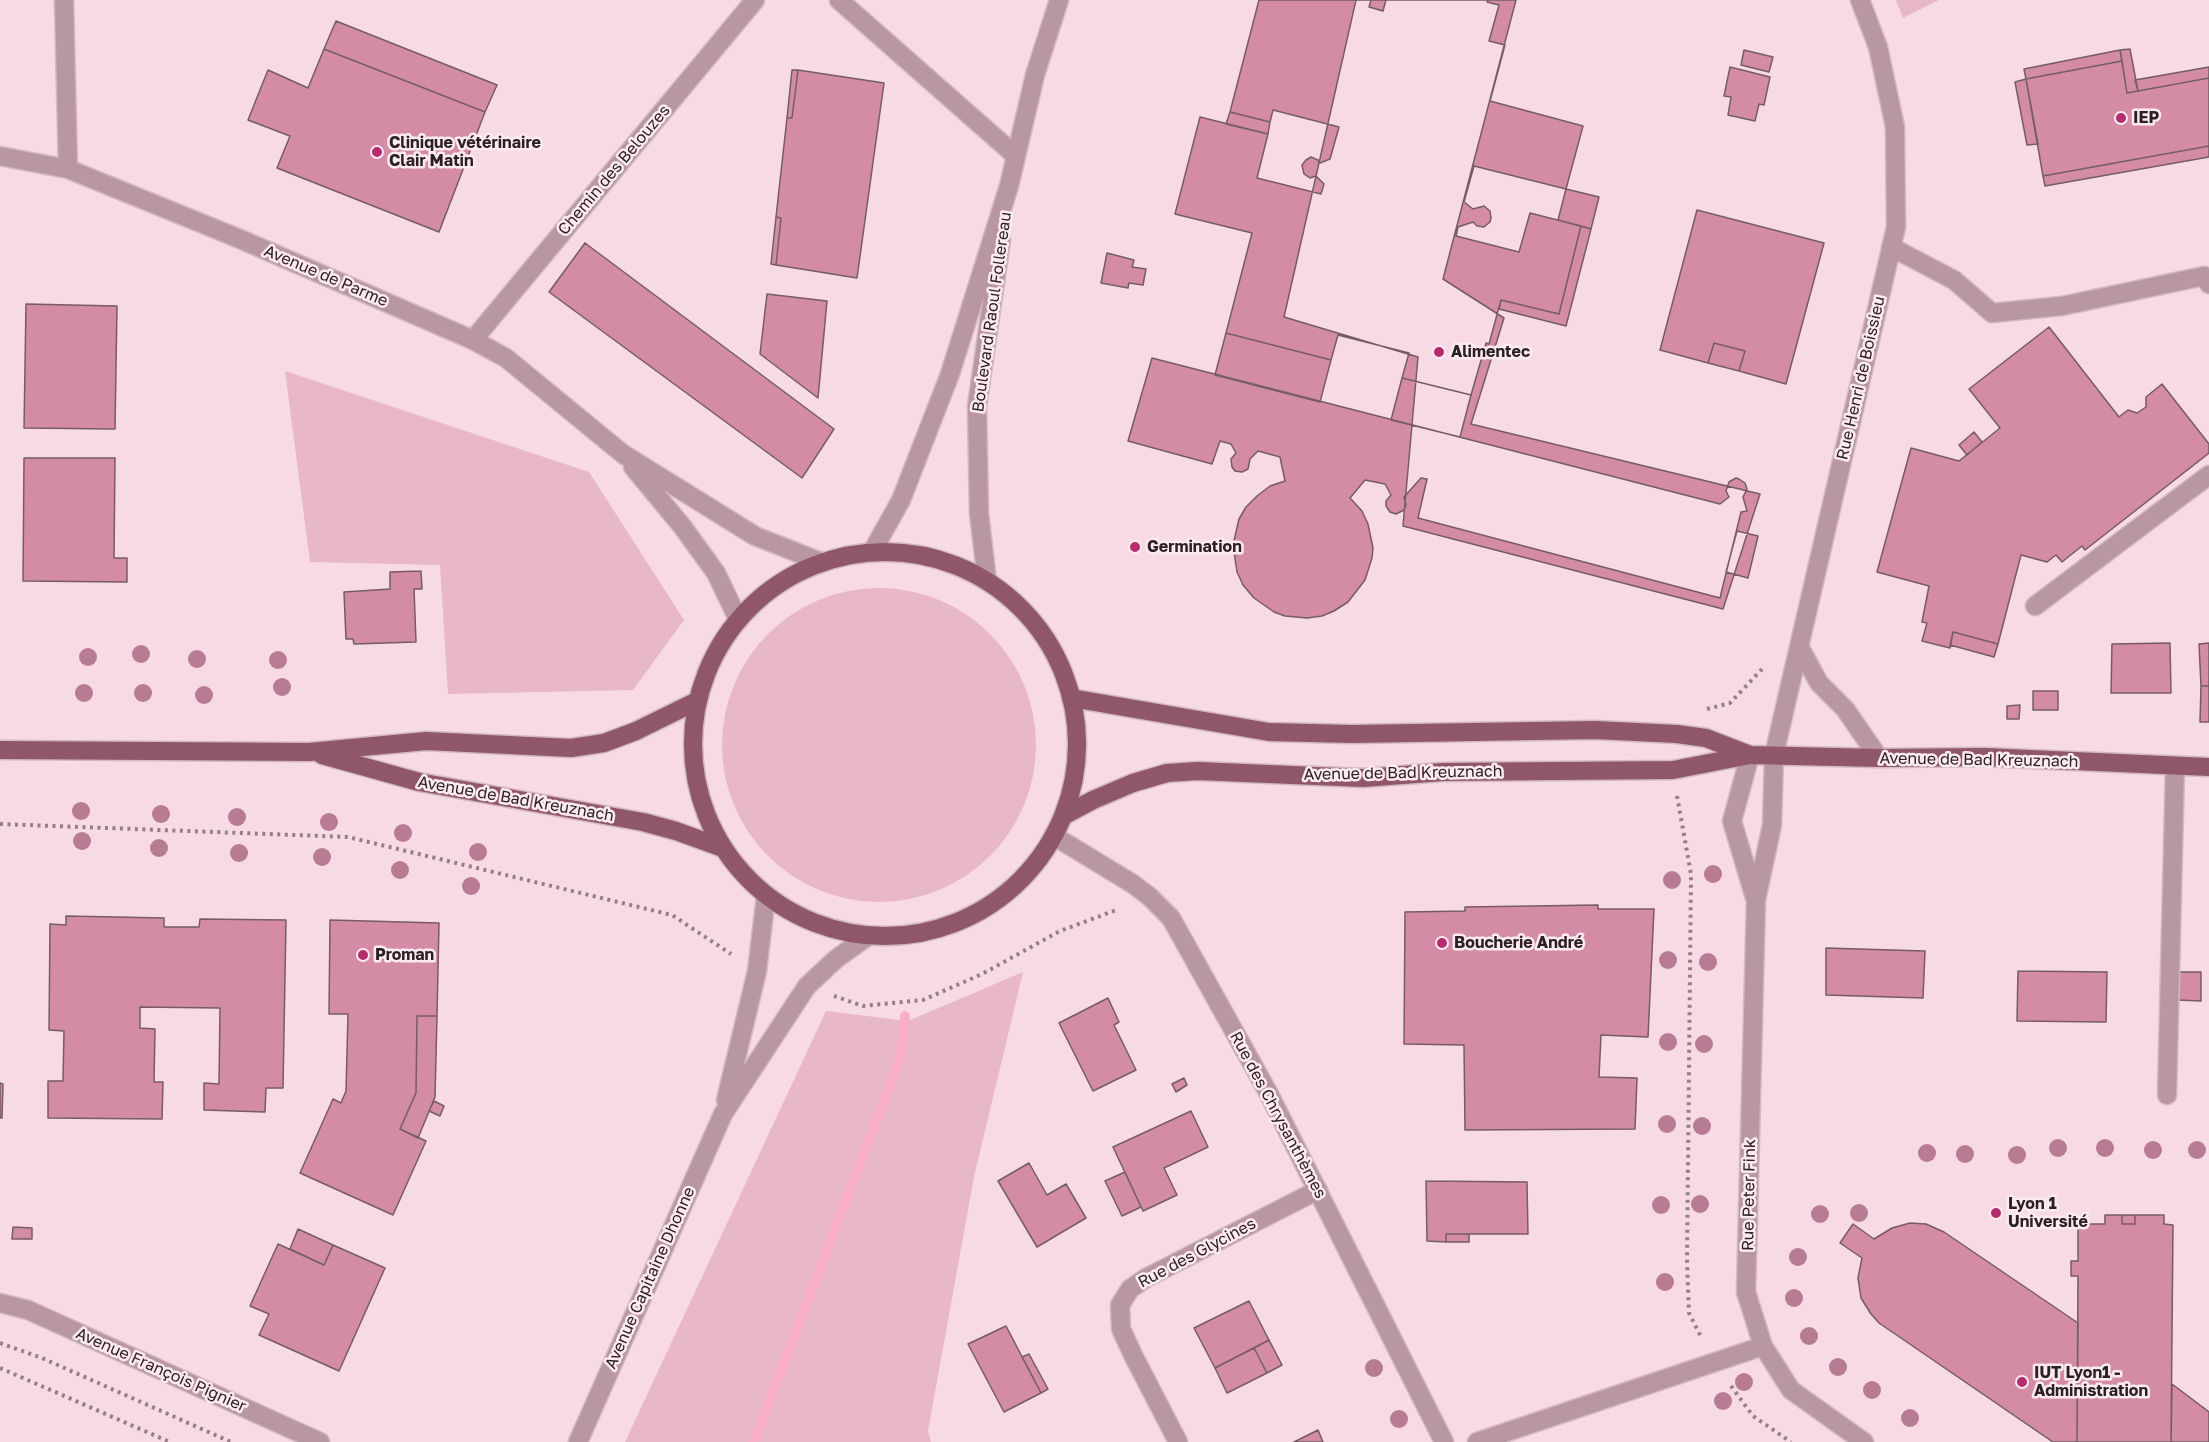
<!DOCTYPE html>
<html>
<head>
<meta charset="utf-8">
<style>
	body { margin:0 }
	canvas { display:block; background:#f7dae3 }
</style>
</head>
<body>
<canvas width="2209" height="1442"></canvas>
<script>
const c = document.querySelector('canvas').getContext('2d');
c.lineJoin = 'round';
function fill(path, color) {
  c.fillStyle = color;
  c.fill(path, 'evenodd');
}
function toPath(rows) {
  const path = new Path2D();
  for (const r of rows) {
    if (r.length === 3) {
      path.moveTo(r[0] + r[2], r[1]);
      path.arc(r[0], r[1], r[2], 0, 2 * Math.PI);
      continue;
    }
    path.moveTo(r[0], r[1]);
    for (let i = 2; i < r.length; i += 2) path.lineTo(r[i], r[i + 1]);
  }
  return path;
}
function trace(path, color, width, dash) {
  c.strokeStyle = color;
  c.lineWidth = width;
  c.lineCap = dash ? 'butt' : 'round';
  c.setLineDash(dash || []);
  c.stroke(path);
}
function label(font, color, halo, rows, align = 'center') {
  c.font = font + ' "Golos Text",sans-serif';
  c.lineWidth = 5;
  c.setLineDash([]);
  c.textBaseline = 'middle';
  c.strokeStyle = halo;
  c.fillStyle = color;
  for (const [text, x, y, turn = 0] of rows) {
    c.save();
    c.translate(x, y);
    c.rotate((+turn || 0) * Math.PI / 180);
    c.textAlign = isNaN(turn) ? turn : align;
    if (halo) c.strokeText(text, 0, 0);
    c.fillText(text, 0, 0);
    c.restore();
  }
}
fill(toPath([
	[1896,0,1939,0,1903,18],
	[285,371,589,472,684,620,633,690,448,694,440,565,310,562],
	[879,745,157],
	[1023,972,974,1177,928,1431,931,1442,625,1442,826,1011,908,1021]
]), '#e8b8c9');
trace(toPath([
	[754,1442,901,1056,905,1016]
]), '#f9adc9', 10);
const building = toPath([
	[1259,0,1371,0,1369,7,1383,11,1386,0,1488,0,1487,2,1499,5,1489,41,1505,45,1490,101,1583,126,1566,189,1474,166,1464,202,1473,209,1484,206,1490,211,1491,218,1490,222,1484,227,1477,226,1473,222,1458,227,1456,236,1519,252,1530,213,1581,226,1559,314,1501,300,1489,344,1486,343,1471,395,1402,378,1409,353,1338,335,1331,360,1226,333,1252,233,1175,214,1200,117,1268,134,1257,178,1321,194,1324,184,1316,176,1310,178,1304,174,1302,165,1306,160,1311,157,1318,160,1320,163,1330,159,1339,127,1273,110,1270,122,1230,112,1259,0],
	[1356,0,1516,0,1443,279,1504,318,1471,424,1760,494,1723,609,1403,526,1418,357,1284,317,1356,0],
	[336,21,497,85,485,112,324,49,336,21],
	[324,49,485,112,439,232,277,168,290,136,248,120,268,70,308,88,324,49],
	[2130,49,2138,91,2127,93,2120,50,2130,49],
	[1744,50,1773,57,1769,72,1741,65,1744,50],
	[2120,50,2122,61,2026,79,2024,69,2120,50],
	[2122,61,2127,93,2209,78,2209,146,2043,176,2026,79,2122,61],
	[1730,67,1770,77,1764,105,1759,104,1755,121,1728,115,1731,97,1724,96,1730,67],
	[2209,67,2209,78,2138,91,2135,80,2209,67],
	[792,70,798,70,792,118,787,118,792,70],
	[798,70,884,83,857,278,776,265,781,218,776,217,787,118,792,118,798,70],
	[2026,79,2038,144,2027,145,2015,82,2026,79],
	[1230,112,1270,122,1268,134,1226,124,1230,112],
	[2209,146,2209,157,2045,186,2043,176,2209,146],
	[1566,189,1599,197,1591,229,1558,220,1566,189],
	[1697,210,1824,243,1786,384,1739,371,1745,351,1714,343,1708,363,1660,350,1697,210],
	[776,217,781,218,776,265,771,264,776,217],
	[1581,226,1591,229,1566,326,1499,309,1501,300,1559,314,1581,226],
	[585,243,834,429,802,478,549,292,585,243],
	[1107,253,1134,260,1132,267,1146,269,1143,285,1129,283,1128,288,1101,283,1107,253],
	[767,294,827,301,818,398,760,354,767,294],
	[26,304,117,306,115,429,24,428,26,304],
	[2049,327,2119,417,2128,410,2137,413,2146,407,2146,397,2162,384,2209,444,2209,453,2085,550,2082,546,2062,562,2056,555,2047,562,2021,555,1998,644,1953,632,1950,648,1922,641,1927,623,1922,622,1929,586,1877,572,1911,448,1959,461,2000,428,1969,389,2049,327],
	[1226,333,1331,360,1320,402,1215,375,1226,333],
	[1714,343,1745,351,1739,371,1708,363,1714,343],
	[1152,358,1720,504,1729,497,1726,491,1729,482,1736,478,1739,479,1745,483,1747,489,1743,497,1747,511,1741,512,1720,598,1418,518,1427,479,1421,478,1404,497,1406,505,1404,510,1396,514,1390,512,1386,506,1386,501,1391,495,1385,484,1365,480,1350,498,1362,511,1368,524,1373,548,1372,558,1365,580,1348,602,1334,611,1322,616,1307,618,1285,616,1274,612,1254,598,1243,585,1237,572,1233,545,1239,519,1246,507,1257,496,1270,486,1285,481,1280,457,1258,451,1250,459,1248,469,1242,472,1235,471,1232,467,1231,459,1236,453,1231,444,1220,441,1212,464,1128,441,1152,358],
	[1402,378,1471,395,1460,437,1391,420,1402,378],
	[1974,432,1982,442,1967,455,1959,445,1974,432],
	[24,458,115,458,114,558,127,558,127,582,23,581,24,458],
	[1737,531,1758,536,1748,578,1726,572,1737,531],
	[421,571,422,589,414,589,416,642,354,644,353,639,346,639,344,592,390,589,390,572,421,571],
	[1953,632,1998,644,1994,657,1950,645,1953,632],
	[2170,643,2171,693,2111,693,2112,644,2170,643],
	[2209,643,2209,686,2201,686,2199,644,2209,643],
	[2201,686,2209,686,2209,722,2200,722,2201,686],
	[2033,691,2058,691,2058,710,2033,710,2033,691],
	[2020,705,2019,719,2007,719,2007,706,2020,705],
	[1598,905,1598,909,1654,909,1648,1037,1601,1035,1599,1077,1637,1078,1635,1129,1465,1130,1464,1045,1404,1044,1405,912,1465,911,1465,907,1598,905],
	[66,916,164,918,164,927,199,927,200,919,286,920,283,1088,266,1088,265,1112,204,1110,204,1083,219,1084,220,1008,140,1007,140,1028,155,1029,154,1082,163,1082,162,1119,48,1118,48,1081,63,1081,64,1031,49,1030,50,924,66,925,66,916],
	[330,920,439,923,437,1016,417,1016,416,1093,400,1129,426,1141,393,1215,300,1173,333,1099,341,1103,346,1091,348,1014,329,1014,330,920],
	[1826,948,1925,951,1923,998,1826,995,1826,948],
	[2018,971,2107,972,2106,1022,2017,1021,2018,971],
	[2177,972,2201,972,2201,1001,2177,1000,2177,972],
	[1108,998,1119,1022,1114,1025,1136,1070,1093,1091,1059,1023,1108,998],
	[417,1016,437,1016,435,1097,418,1138,400,1129,416,1093,417,1016],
	[1184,1078,1187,1085,1176,1092,1172,1084,1184,1078],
	[0,1083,3,1084,2,1118,0,1118,0,1083],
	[434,1101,444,1106,440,1116,429,1111,434,1101],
	[1191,1111,1208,1147,1164,1168,1177,1195,1143,1211,1113,1147,1191,1111],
	[1029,1163,1047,1195,1066,1184,1086,1218,1037,1247,998,1181,1029,1163],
	[1125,1172,1141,1207,1122,1216,1105,1181,1125,1172],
	[1426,1181,1527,1182,1528,1234,1446,1234,1446,1242,1427,1241,1426,1181],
	[2105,1215,2122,1215,2122,1224,2135,1224,2135,1215,2164,1215,2164,1224,2173,1225,2171,1442,2077,1442,2078,1276,2071,1276,2071,1261,2078,1261,2078,1224,2105,1224,2105,1215],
	[2122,1215,2135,1215,2135,1224,2122,1224,2122,1215],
	[1910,1223,1926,1224,1944,1232,2078,1323,2077,1442,2053,1442,1879,1323,1871,1314,1861,1298,1858,1278,1862,1258,1840,1243,1853,1224,1874,1239,1892,1228,1910,1223],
	[13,1227,32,1228,32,1239,12,1239,13,1227],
	[298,1229,333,1245,324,1265,290,1249,298,1229],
	[1446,1234,1469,1234,1469,1242,1446,1242,1446,1234],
	[278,1244,324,1265,333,1245,385,1268,339,1371,259,1335,269,1314,250,1306,278,1244],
	[1249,1301,1269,1340,1215,1368,1194,1328,1249,1301],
	[1006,1326,1041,1393,1004,1412,968,1344,1006,1326],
	[1269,1340,1282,1365,1267,1373,1254,1348,1269,1340],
	[1254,1348,1267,1373,1227,1393,1215,1368,1254,1348],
	[1029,1354,1048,1389,1041,1393,1022,1357,1029,1354],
	[2172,1384,2209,1412,2209,1442,2171,1442,2172,1384],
	[1318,1430,1323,1442,1294,1442,1318,1430]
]);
fill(building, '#d48ba6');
trace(building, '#755c65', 1.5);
const minor = toPath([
	[64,0,68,169],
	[839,0,1016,156],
	[1860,0,1878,47,1895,127,1896,227,1774,755,1772,825,1756,900,1746,1292,1763,1346,1791,1390,1864,1442],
	[0,156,68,169,240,239,473,340,506,358,623,454,755,536,821,562],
	[1891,247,1954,280,1992,313,2062,306,2204,276,2209,284],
	[473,340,755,0],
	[633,467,682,526,716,573,738,619],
	[872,552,901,500,950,374,1009,186,1035,75,1059,0],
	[987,581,979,513,977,406,1001,240],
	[2035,606,2209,475],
	[1800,648,1819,683,1845,709,1879,758],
	[1750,755,1732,821,1755,898],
	[1054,836,1133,884,1150,897,1171,918,1269,1094,1444,1442],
	[2167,1095,2175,766],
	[726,1100,757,971,766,896],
	[0,1303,28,1310,320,1442],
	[578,1442,723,1114,807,986,836,959,868,936],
	[1178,1442,1133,1355,1121,1329,1120,1305,1130,1289,1146,1278,1318,1190],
	[1477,1442,1763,1346]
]);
const major = toPath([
	[885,744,192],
	[1071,698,1269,732,1352,734,1595,730,1677,734,1706,738,1750,755],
	[0,750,309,752,426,741,571,748,604,743,636,731,697,701],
	[322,755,419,782,643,822,676,831,723,848],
	[1063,816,1093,800,1133,783,1167,773,1198,771,1363,778,1443,772,1673,770,1750,755,1879,758,1985,757,2209,767]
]);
trace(minor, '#d2b9c1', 21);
trace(major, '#d2b9c1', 21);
trace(toPath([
	[1707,709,1730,703,1764,667],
	[1677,796,1691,874,1687,1262,1689,1313,1702,1339],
	[0,824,348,837,672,915,731,954],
	[834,996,863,1006,923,1000,982,974,1060,931,1119,909],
	[0,1343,42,1358,231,1442],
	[0,1368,170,1442],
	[1731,1386,1753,1416,1791,1442]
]), '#938086', 4, [3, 4.5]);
trace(minor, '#b897a2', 18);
trace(major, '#90566c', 18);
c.fillStyle = '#b87b94';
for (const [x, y] of [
	[141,654],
	[88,657],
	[197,659],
	[278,660],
	[282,687],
	[84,693],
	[143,693],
	[204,695],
	[81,811],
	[161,814],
	[237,817],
	[329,822],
	[403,833],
	[82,841],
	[159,848],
	[478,852],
	[239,853],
	[322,857],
	[400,870],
	[1713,874],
	[1672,880],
	[471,886],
	[1668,960],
	[1708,962],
	[1668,1042],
	[1704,1044],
	[1667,1124],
	[1702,1126],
	[2058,1148],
	[2105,1148],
	[2153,1150],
	[2197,1150],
	[1927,1153],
	[1965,1154],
	[2017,1155],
	[1700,1204],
	[1661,1205],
	[1859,1213],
	[1820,1214],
	[1798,1257],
	[1665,1282],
	[1794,1298],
	[1809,1336],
	[1838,1367],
	[1374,1368],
	[1744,1382],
	[1872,1390],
	[1723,1401],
	[1910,1418],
	[1399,1419]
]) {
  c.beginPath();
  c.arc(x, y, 9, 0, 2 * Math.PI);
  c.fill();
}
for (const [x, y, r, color] of [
	[2121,118,6,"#b42c6d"],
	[377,152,6,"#b42c6d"],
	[1439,352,6,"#b42c6d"],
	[1135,547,6,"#b42c6d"],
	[1442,943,6,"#b42c6d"],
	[363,955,6,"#b42c6d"],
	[1996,1213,6,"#b42c6d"],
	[2022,1382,6,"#b42c6d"]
]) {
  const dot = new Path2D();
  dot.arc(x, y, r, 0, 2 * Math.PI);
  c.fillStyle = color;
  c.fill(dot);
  trace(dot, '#fdeaf0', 2);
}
label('bold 16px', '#2b2124', '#fdeaf0', [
	["IEP",2133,118],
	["Clinique vétérinaire",389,143],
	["Clair Matin",389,161],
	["Alimentec",1451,352],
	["Germination",1147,547],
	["Boucherie André",1454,943],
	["Proman",375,955],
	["Lyon 1",2008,1204],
	["Université",2008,1222],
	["IUT Lyon1 -",2034,1373],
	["Administration",2034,1391]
], 'left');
label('16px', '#2b2124', '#fdeaf0', [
	["Chemin des Belouzes",614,170,-50],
	["Avenue de Parme",326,276,23],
	["Boulevard Raoul Follereau",992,312,-82],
	["Rue Henri de Boissieu",1861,378,-77],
	["Avenue de Bad Kreuznach",1979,760,1],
	["Avenue de Bad Kreuznach",1403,773,-1],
	["Avenue de Bad Kreuznach",516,799,10],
	["Rue des Chrysanthèmes",1278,1115,62],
	["Rue Peter Fink",1749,1195,-89],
	["Rue des Glycines",1197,1253,-28],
	["Avenue Capitaine Dhonne",650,1278,-66],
	["Avenue François Pignier",161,1370,24]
]);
</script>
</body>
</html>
